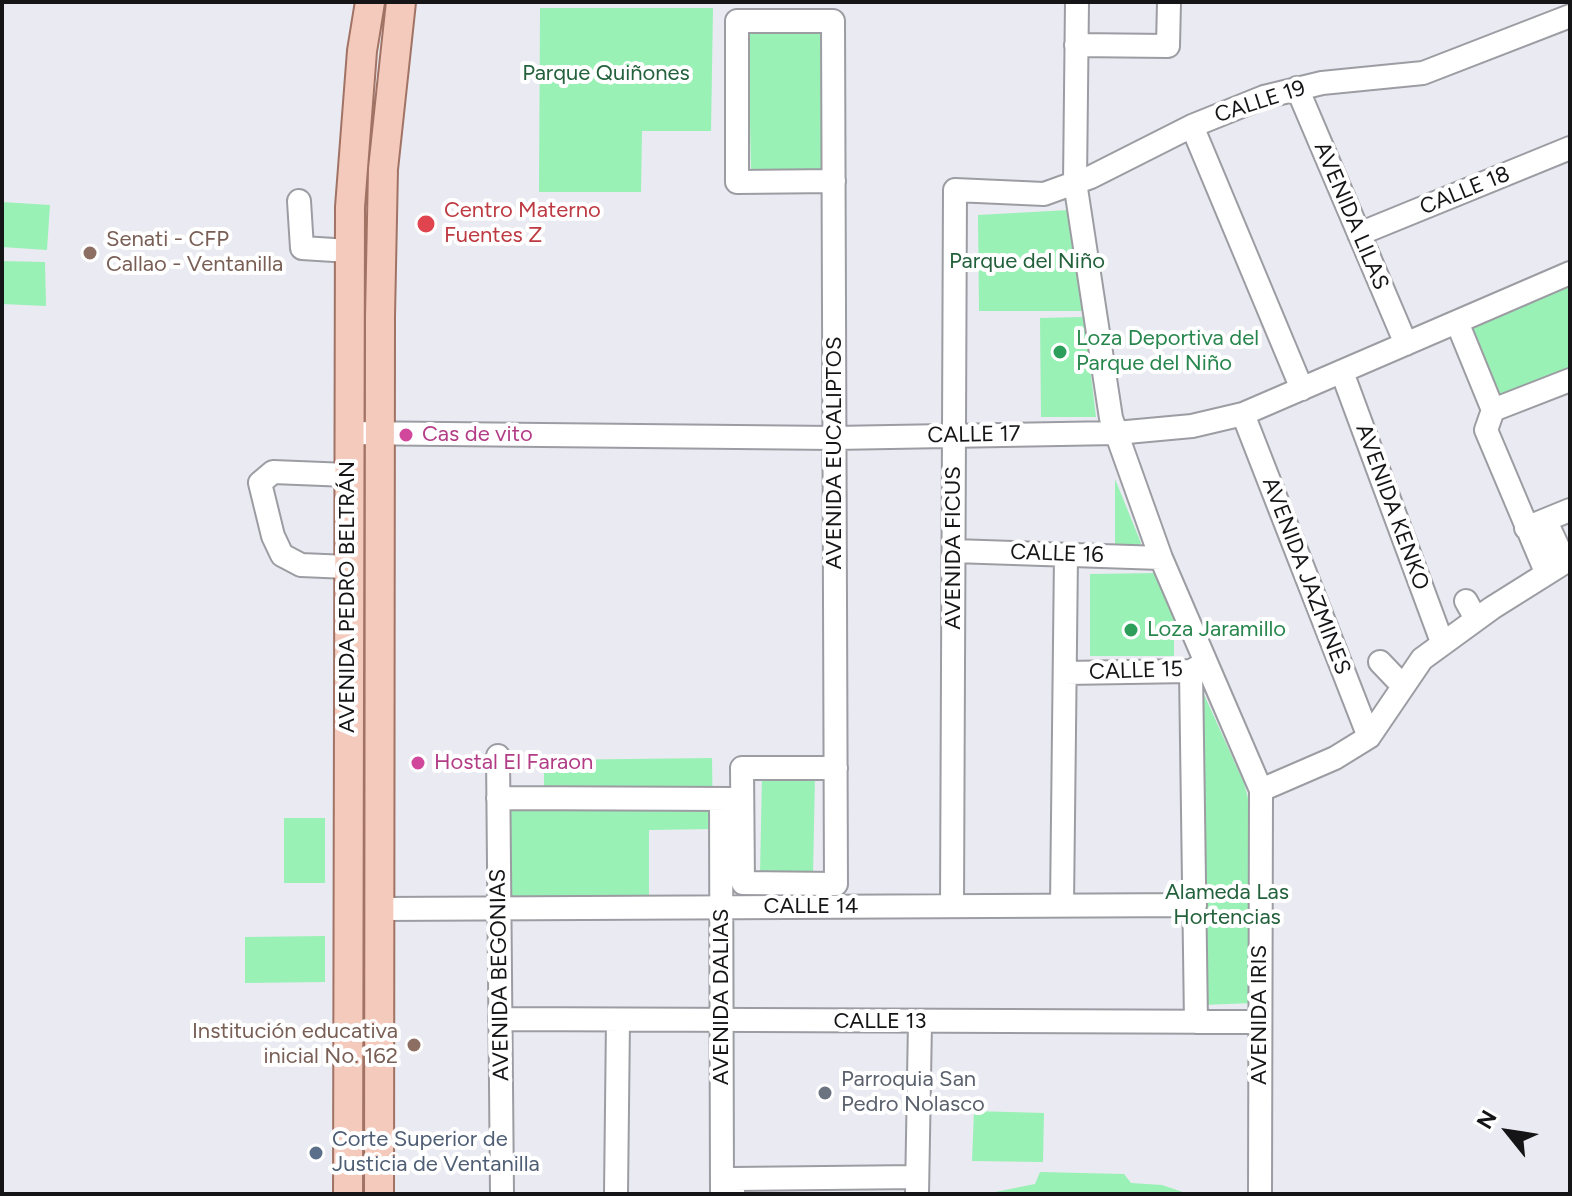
<!DOCTYPE html>
<html>
<head>
<meta charset="utf-8">
<style>
	body { margin:0 }
	#map { position:relative; width:1572px; height:1196px; overflow:hidden; background:#eaeaf2; font-family:Figtree,sans-serif }
	canvas { display:block }
	.frame { position:absolute; inset:0; border:4px solid #151517; pointer-events:none }
	.north { position:absolute; left:1468px; top:1092px; width:80px; height:80px; -webkit-text-stroke:6px #fff; paint-order:stroke; rotate:300deg; font-size:22px; font-weight:700; line-height:32px; text-align:center; color:#151517 }
	.north::after { content:''; display:block; margin:auto; width:28px; height:36px; background:#151517; clip-path:polygon(50% 0,100% 100%,50% 72%,0 100%) }
</style>
</head>
<body>
<div id="map">
<canvas width="1572" height="1196"></canvas>
<div class="frame"></div>
<div class="north">N</div>
</div>
<script>
const c = document.querySelector('canvas').getContext('2d');
c.lineJoin = 'round';
function fill(path, color) {
  c.fillStyle = color;
  c.fill(path, 'evenodd');
}
function toPath(rows) {
  const path = new Path2D();
  for (const r of rows) {
    path.moveTo(r[0], r[1]);
    for (let i = 2; i < r.length; i += 2) path.lineTo(r[i], r[i + 1]);
  }
  return path;
}
function trace(path, color, width, dash) {
  c.strokeStyle = color;
  c.lineWidth = width;
  c.lineCap = dash ? 'butt' : 'round';
  c.setLineDash(dash || []);
  c.stroke(path);
}
function label(font, color, halo, rows, align = 'center') {
  c.font = font + ' Figtree,sans-serif';
  c.lineWidth = 8;
  c.setLineDash([]);
  c.textBaseline = 'middle';
  c.strokeStyle = halo;
  c.fillStyle = color;
  for (const [text, x, y, turn = 0] of rows) {
    c.save();
    c.translate(x, y);
    c.rotate((+turn || 0) * Math.PI / 180);
    c.textAlign = isNaN(turn) ? turn : align;
    if (halo) c.strokeText(text, 0, 0);
    c.fillText(text, 0, 0);
    c.restore();
  }
}
fill(toPath([
	[540,8,713,8,711,131,642,131,641,192,539,192],
	[748,30,830,33,831,169,751,170],
	[2,202,50,205,47,250,2,247],
	[1069,210,1083,311,979,311,978,215],
	[2,261,45,262,46,306,2,304],
	[1570,286,1570,368,1503,395,1497,392,1470,329],
	[1084,317,1096,417,1041,417,1040,318],
	[1115,479,1141,543,1139,547,1115,548],
	[1158,573,1174,615,1174,656,1090,656,1090,574],
	[1202,690,1244,783,1251,809,1254,1003,1202,1005],
	[712,758,713,829,649,830,649,897,506,898,505,804,544,803,544,760],
	[762,775,815,775,813,875,760,874],
	[284,818,325,818,325,883,284,883],
	[325,936,325,982,245,983,245,937],
	[974,1111,1044,1113,1043,1162,972,1161],
	[1040,1172,1124,1174,1131,1183,1162,1185,1189,1194,985,1194,1035,1184]
]), '#99f1b5');
const minor = toPath([
	[1077,2,1075,182,1111,418,1161,558,1261,790,1260,1194],
	[1076,45,1168,46,1169,2],
	[1297,88,1406,344],
	[1192,126,1302,389],
	[834,181,737,182,737,21,833,21,836,884,743,883,742,768,836,768],
	[299,201,302,248,350,251],
	[1359,234,1570,148],
	[1457,322,1493,410,1486,430,1546,572],
	[1342,372,1442,642],
	[1493,410,1570,380],
	[1243,414,1369,737],
	[348,433,834,438,1116,433,1192,426,1243,414,1570,273],
	[348,475,273,472,260,483,273,536,282,555,301,565,348,567],
	[1526,528,1570,510],
	[1550,530,1565,562],
	[954,551,1161,558],
	[1466,601,1476,619],
	[1380,662,1402,685],
	[1191,671,1196,1022],
	[1065,673,1191,671,1202,665],
	[498,756,502,1194],
	[1261,790,1335,758,1369,737,1422,659,1492,608,1570,559],
	[498,798,733,799],
	[721,800,722,1194],
	[1062,905,1066,555],
	[952,906,955,190,1044,194,1091,177,1192,126,1264,97,1322,83,1423,73,1570,16],
	[380,909,1195,905],
	[500,1019,1260,1022],
	[616,1194,618,1020],
	[733,1194,733,1179,917,1177],
	[917,1194,920,1022]
]);
const major = toPath([
	[348,1194,350,207,362,51,370,2],
	[379,1194,380,316,383,169,401,2]
]);
trace(minor, '#9c9ca3', 26);
trace(major, '#a17365', 32);
trace(minor, '#fff', 22);
trace(major, '#f4cabc', 28);
for (const [x, y, r, color] of [
	[426,224,10,"#e0444e"],
	[90,253,8,"#8d6e63"],
	[1060,352,8,"#2e9e5b"],
	[406,435,8,"#d1479c"],
	[1131,630,8,"#2e9e5b"],
	[418,763,8,"#d1479c"],
	[414,1045,8,"#8d6e63"],
	[825,1093,8,"#6b7280"],
	[316,1153,8,"#5c6f8a"]
]) {
  const dot = new Path2D();
  dot.arc(x, y, r, 0, 2 * Math.PI);
  c.fillStyle = color;
  c.fill(dot);
  trace(dot, '#fff', 3);
}
label('22px', '#22613b', '#fff', [
	["Parque Quiñones",606,74],
	["Parque del Niño",1027,262],
	["Alameda Las",1227,893],
	["Hortencias",1227,918]
]);
label('22px', '#151517', '#fff', [
	["CALLE 19",1260,102,-18],
	["CALLE 18",1465,191,-22],
	["AVENIDA LILAS",1351,216,67],
	["CALLE 17",974,435,-1],
	["AVENIDA EUCALIPTOS",835,453,-90],
	["AVENIDA KENKO",1392,507,70],
	["AVENIDA FICUS",954,548,-90],
	["CALLE 16",1057,554,2],
	["AVENIDA JAZMINES",1306,576,69],
	["AVENIDA PEDRO BELTRÁN",348,597,-90],
	["CALLE 15",1136,671,-2],
	["CALLE 14",811,907],
	["AVENIDA BEGONIAS",500,975,-91],
	["AVENIDA DALIAS",722,997,-90],
	["AVENIDA IRIS",1260,1015,-90],
	["CALLE 13",880,1022]
]);
label('22px', '#be3a42', '#fff', [
	["Centro Materno",444,211],
	["Fuentes Z",444,236]
], 'left');
label('22px', '#785e54', '#fff', [
	["Senati - CFP",106,240],
	["Callao - Ventanilla",106,265],
	["Institución educativa",398,1032,"right"],
	["inicial No. 162",398,1057,"right"]
], 'left');
label('22px', '#27864d', '#fff', [
	["Loza Deportiva del",1076,339],
	["Parque del Niño",1076,364],
	["Loza Jaramillo",1147,630]
], 'left');
label('22px', '#b23c85', '#fff', [
	["Cas de vito",422,435],
	["Hostal El Faraon",434,763]
], 'left');
label('22px', '#5b616d', '#fff', [
	["Parroquia San",841,1080],
	["Pedro Nolasco",841,1105]
], 'left');
label('22px', '#4e5e75', '#fff', [
	["Corte Superior de",332,1140],
	["Justicia de Ventanilla",332,1165]
], 'left');
</script>
</body>
</html>
